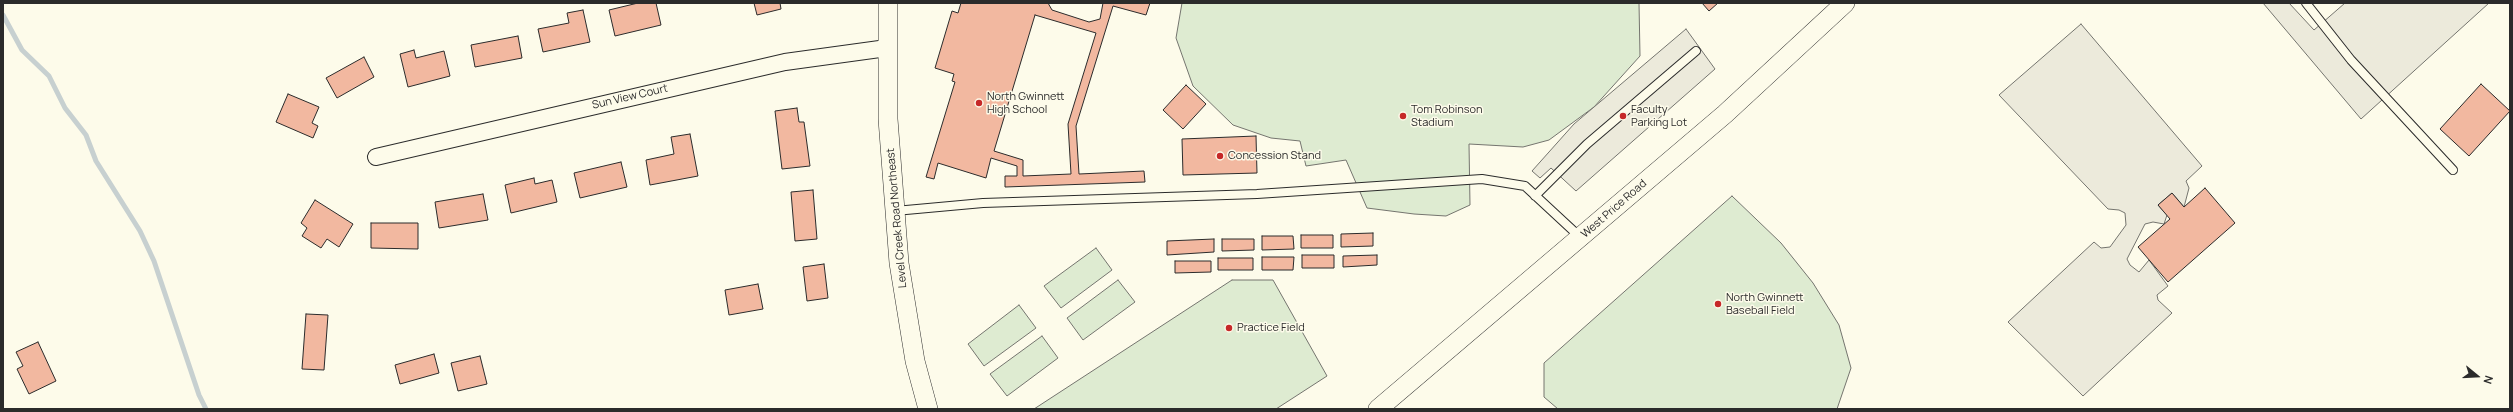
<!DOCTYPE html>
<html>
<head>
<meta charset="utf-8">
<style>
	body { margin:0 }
	#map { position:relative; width:2513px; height:412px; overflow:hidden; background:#fdfbea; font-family:Manrope,sans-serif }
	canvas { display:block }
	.frame { position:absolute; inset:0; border:4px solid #2b2b2b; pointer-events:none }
	.north { position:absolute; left:2457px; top:356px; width:40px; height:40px; -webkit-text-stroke:3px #fdfbea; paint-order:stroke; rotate:108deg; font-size:11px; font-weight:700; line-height:16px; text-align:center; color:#2b2b2b }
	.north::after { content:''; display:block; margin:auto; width:14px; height:18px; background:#2b2b2b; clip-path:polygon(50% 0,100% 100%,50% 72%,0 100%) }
</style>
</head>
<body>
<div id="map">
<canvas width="2513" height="412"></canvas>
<div class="frame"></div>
<div class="north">N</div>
</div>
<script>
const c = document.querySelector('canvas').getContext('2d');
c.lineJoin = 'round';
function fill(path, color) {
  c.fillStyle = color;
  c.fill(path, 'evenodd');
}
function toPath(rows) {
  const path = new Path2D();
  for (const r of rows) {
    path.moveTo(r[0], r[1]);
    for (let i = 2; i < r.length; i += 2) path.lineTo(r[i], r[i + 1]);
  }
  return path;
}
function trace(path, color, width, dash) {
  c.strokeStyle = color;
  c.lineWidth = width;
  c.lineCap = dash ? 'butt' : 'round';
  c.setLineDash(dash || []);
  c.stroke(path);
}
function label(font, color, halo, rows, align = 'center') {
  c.font = font + ' Manrope,sans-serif';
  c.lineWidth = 3;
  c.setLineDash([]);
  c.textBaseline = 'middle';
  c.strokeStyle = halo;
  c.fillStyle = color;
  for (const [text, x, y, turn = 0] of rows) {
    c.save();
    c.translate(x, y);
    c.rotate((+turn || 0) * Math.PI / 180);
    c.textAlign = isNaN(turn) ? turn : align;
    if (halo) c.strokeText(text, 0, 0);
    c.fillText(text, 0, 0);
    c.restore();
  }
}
const green = toPath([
	[1182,3,1639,3,1640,56,1594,107,1549,140,1523,147,1469,144,1470,205,1446,216,1414,214,1367,208,1346,160,1306,166,1300,141,1271,138,1233,125,1193,86,1176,38,1182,3],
	[1732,196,1781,243,1813,283,1839,325,1851,368,1837,409,1558,409,1544,397,1544,363,1732,196],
	[1096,248,1112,270,1061,308,1044,286,1096,248],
	[1118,280,1135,302,1083,340,1067,318,1118,280],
	[1232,280,1273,280,1327,376,1276,409,1034,409,1232,280],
	[1019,305,1036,328,984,366,968,344,1019,305],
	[1042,336,1058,358,1007,396,990,374,1042,336]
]);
fill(green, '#deebd1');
trace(green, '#74746e', 1);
const parking = toPath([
	[2263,3,2289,3,2314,30,2345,3,2489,3,2361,119,2263,3],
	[2081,24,2202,166,2186,181,2189,188,2184,207,2172,193,2158,205,2167,215,2164,224,2153,222,2145,224,2127,259,2130,265,2139,272,2149,260,2168,286,2157,295,2158,300,2172,313,2083,396,2008,322,2094,242,2101,248,2110,247,2126,225,2125,213,2119,210,2108,209,1999,95,2081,24],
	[1686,29,1715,69,1576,191,1551,168,1540,178,1532,171,1574,124,1686,29]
]);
fill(parking, '#eceadb');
trace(parking, '#74746e', 1);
trace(toPath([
	[3,15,22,50,49,76,65,108,86,135,96,161,140,231,154,261,199,395,206,409]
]), '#c7d0d0', 5);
const building = toPath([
	[638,3,656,3,661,25,615,36,609,10,638,3],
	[754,3,780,3,781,9,757,15,754,3],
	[961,3,1048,3,1052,10,1089,22,1100,19,1103,3,1150,3,1146,15,1113,6,1076,126,1079,174,1144,171,1145,182,1005,187,1005,176,1017,176,1017,166,991,158,986,178,938,163,934,179,926,177,955,82,952,81,954,74,935,68,952,11,958,13,961,3],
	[1035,15,1096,33,1068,124,1071,174,1023,176,1023,160,994,151,1035,15],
	[1702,3,1718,3,1709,11,1702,3],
	[583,10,590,42,543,52,538,29,569,23,567,13,583,10],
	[518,36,522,58,475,67,471,45,518,36],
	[414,50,416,58,444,51,450,76,408,87,400,54,414,50],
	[364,57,374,77,337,98,326,78,364,57],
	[2481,84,2510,111,2469,156,2440,129,2481,84],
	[1186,85,1206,104,1183,129,1163,110,1186,85],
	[288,94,319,107,312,123,318,126,313,138,276,122,288,94],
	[797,108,799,122,804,122,810,166,782,169,775,111,797,108],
	[690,134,698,176,650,185,646,160,674,154,671,137,690,134],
	[1256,136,1257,173,1183,175,1182,139,1256,136],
	[621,162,627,187,580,198,574,173,621,162],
	[534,178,535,184,552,180,557,202,511,213,505,185,534,178],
	[2205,188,2235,223,2168,282,2138,247,2170,219,2158,205,2172,193,2184,207,2205,188],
	[813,190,817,239,795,241,791,192,813,190],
	[483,194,488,220,439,228,435,202,483,194],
	[315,200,353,224,339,247,327,239,321,248,302,236,307,228,301,223,315,200],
	[371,223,418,223,418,249,371,248,371,223],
	[1373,233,1373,246,1341,247,1341,234,1373,233],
	[1301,235,1333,235,1333,248,1301,248,1301,235],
	[1262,236,1293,236,1294,249,1262,250,1262,236],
	[1214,239,1214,252,1167,255,1167,241,1214,239],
	[1222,239,1254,239,1254,250,1222,251,1222,239],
	[1302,255,1334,255,1334,268,1302,268,1302,255],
	[1377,255,1377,265,1343,267,1343,256,1377,255],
	[1262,257,1294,257,1293,270,1262,270,1262,257],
	[1218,258,1253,258,1253,270,1218,270,1218,258],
	[1175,261,1211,261,1211,272,1175,273,1175,261],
	[824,264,828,298,807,301,803,267,824,264],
	[758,284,763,309,729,315,725,290,758,284],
	[306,314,328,315,324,370,302,369,306,314],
	[38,342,56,381,29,394,17,369,23,366,16,352,38,342],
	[434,354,439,373,400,384,395,365,434,354],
	[480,356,487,384,458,391,451,363,480,356]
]);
fill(building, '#f2b8a0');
trace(building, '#2b2b2b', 1);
const service = toPath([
	[2306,3,2351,60,2453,170],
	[1535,196,1587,144,1696,51],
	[895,211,983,203,1257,194,1482,179,1525,186,1580,237]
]);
const minor = toPath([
	[376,157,785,62,887,48]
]);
const tertiary = toPath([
	[888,3,888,119,899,263,915,361,928,409],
	[1378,409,1725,114,1845,3]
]);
trace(service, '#2b2b2b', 10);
trace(minor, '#2b2b2b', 18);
trace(tertiary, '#2b2b2b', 20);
trace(service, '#fdfbea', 8);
trace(minor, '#fdfbea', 16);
trace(tertiary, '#fdfbea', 19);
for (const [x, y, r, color] of [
	[979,103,4,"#c62828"],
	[1403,116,4,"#c62828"],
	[1623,116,4,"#c62828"],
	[1220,156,4,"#c62828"],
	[1718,304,4,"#c62828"],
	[1229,328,4,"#c62828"]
]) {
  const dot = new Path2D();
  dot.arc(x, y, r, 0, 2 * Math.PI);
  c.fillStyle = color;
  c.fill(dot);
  trace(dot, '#fdfbea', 1.5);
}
label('11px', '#2b2b2b', '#fdfbea', [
	["Sun View Court",630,97,-13],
	["West Price Road",1614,209,-41],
	["Level Creek Road Northeast",897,218,-95]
]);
label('11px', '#2b2b2b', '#fdfbea', [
	["North Gwinnett",987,97],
	["High School",987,110],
	["Tom Robinson",1411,110],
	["Stadium",1411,123],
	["Faculty",1631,110],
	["Parking Lot",1631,123],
	["Concession Stand",1228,156],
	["North Gwinnett",1726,298],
	["Baseball Field",1726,311],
	["Practice Field",1237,328]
], 'left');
</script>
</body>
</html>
